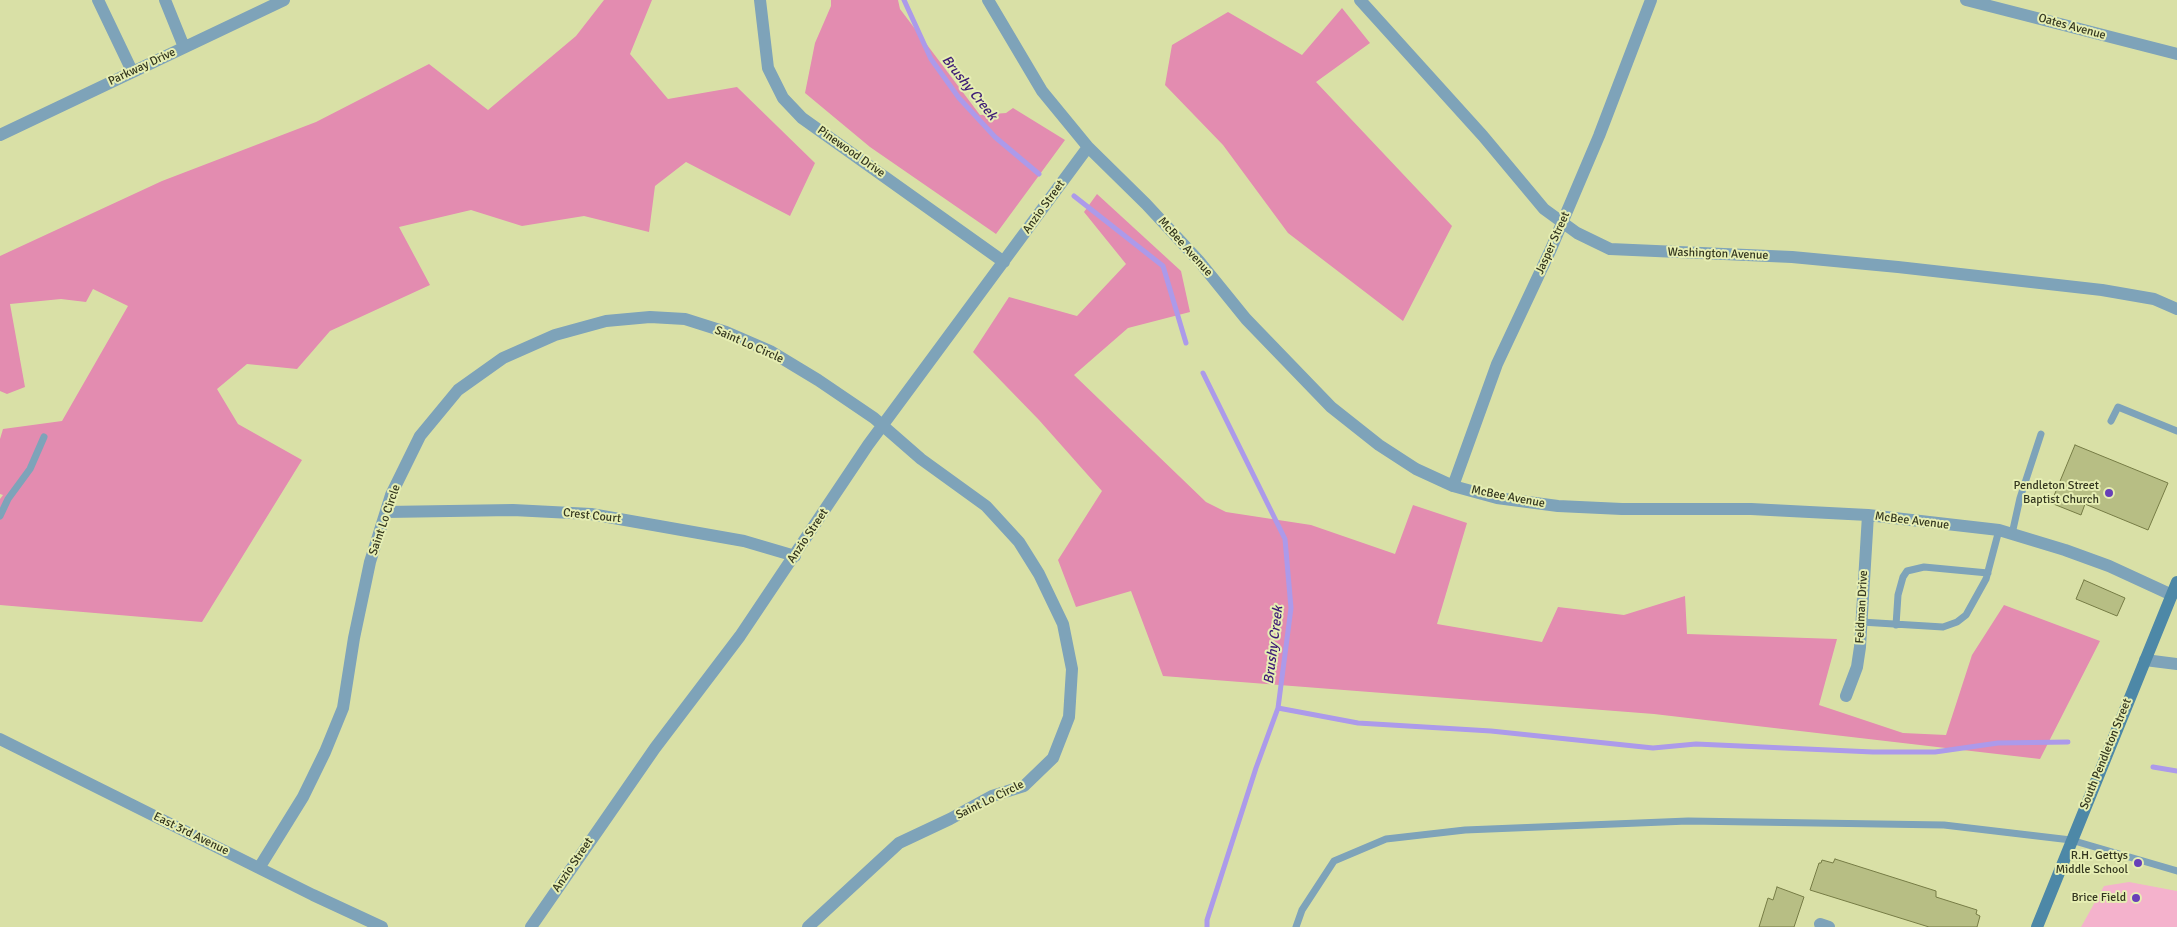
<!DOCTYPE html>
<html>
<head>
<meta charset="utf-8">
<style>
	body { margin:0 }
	canvas { display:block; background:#d9e0a6 }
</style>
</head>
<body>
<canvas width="2177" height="927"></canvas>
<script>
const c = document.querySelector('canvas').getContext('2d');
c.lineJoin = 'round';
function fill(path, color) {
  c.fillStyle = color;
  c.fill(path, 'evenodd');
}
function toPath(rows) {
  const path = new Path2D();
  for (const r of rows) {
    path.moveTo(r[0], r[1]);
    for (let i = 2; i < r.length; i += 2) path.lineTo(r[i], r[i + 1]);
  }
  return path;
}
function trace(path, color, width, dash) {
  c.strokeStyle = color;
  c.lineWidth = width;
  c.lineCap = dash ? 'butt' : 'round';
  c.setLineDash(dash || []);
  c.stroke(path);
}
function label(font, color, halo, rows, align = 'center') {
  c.font = font + ' Signika,sans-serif';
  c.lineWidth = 4;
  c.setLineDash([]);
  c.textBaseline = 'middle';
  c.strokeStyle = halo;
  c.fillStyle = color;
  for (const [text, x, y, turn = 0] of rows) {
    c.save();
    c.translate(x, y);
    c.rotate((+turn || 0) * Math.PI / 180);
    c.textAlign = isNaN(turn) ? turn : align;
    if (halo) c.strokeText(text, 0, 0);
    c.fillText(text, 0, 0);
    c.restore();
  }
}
fill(toPath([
	[2129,882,2177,891,2177,927,2081,927,2104,886]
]), '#f4b2cc');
fill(toPath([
	[604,0,652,0,630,54,668,99,737,87,815,163,790,216,686,162,655,186,649,232,584,216,522,226,471,210,399,227,430,285,330,331,297,369,247,364,217,389,238,424,302,460,202,622,0,605,0,499,3,495,0,494,0,439,3,429,62,421,128,306,93,289,86,302,61,299,10,304,25,387,7,394,0,391,0,256,162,181,316,122,429,64,488,110,576,36],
	[831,0,898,0,900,9,980,115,1006,113,1013,108,1065,140,996,234,870,147,805,93,815,43,831,6],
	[1342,8,1370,43,1316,82,1452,226,1403,321,1288,233,1223,145,1165,85,1172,45,1228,12,1302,55],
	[1097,194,1181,271,1190,312,1128,328,1074,375,1206,502,1226,512,1311,525,1395,554,1413,505,1467,523,1437,624,1542,642,1558,607,1624,615,1685,596,1687,634,1837,639,1819,705,1903,733,1946,735,1972,655,2004,605,2100,641,2040,759,1654,714,1163,676,1131,591,1076,607,1058,560,1102,491,1039,420,973,352,1009,297,1077,316,1126,264,1084,212]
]), '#e38cb0');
trace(toPath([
	[904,0,931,59,959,98,995,137,1039,174],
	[1074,196,1163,266,1186,343],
	[1203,373,1285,539,1291,608,1278,708,1256,768,1207,920,1207,927],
	[1278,708,1358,723,1491,731,1653,748,1696,744,1873,752,1935,752,1998,743,2068,742],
	[2153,767,2177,771]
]), '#ac9aea', 5);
const building = toPath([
	[2075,445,2168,483,2148,530,2085,504,2081,515,2051,503,2075,445],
	[2084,580,2125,598,2117,616,2076,599,2084,580],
	[1835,859,1936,891,1936,897,1977,910,1976,914,1980,916,1977,927,1929,927,1810,890,1819,863,1821,863,1822,860,1833,863,1835,859],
	[1777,887,1804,897,1794,927,1759,927,1768,898,1773,900,1777,887]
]);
fill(building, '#b7be84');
trace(building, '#767c45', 1);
trace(toPath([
	[2111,421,2118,407,2177,431],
	[0,516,8,499,30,469,44,437],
	[2012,534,2020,498,2041,434],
	[1861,622,1943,627,1957,622,1966,615,1986,579,1999,530],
	[1896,625,1898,595,1903,577,1907,571,1924,567,1988,573],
	[1296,927,1302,910,1334,861,1386,839,1465,830,1688,821,1944,825,2071,840,2177,871]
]), '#7ea3b9', 7);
trace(toPath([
	[98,0,132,71],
	[165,0,184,47],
	[760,0,768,68,783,98,802,118,1004,262],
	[988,0,1042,91,1088,147,1146,204,1199,261,1246,319,1331,407,1379,445,1416,469,1453,486,1497,498,1558,506,1622,509,1751,509,1868,515,1999,530,2065,550,2109,566,2172,595],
	[1360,0,1483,136,1544,209,1577,233,1610,249,1792,257,1898,267,2102,290,2154,299,2177,309],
	[1966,0,2177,54],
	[0,135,284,0],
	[1453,486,1497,364,1551,249,1599,136,1651,0],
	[386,512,513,510,591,514,744,541,795,556],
	[2145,660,2177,664],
	[1846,696,1857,667,1860,647,1868,515],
	[0,739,313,895,382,927],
	[259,868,303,797,325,752,343,708,354,638,370,562,391,495,420,436,458,390,503,358,555,335,606,321,650,317,685,319,726,332,770,351,818,380,874,418,921,459,986,506,1019,542,1039,574,1063,624,1072,669,1069,717,1053,758,1024,786,992,796,950,819,899,843,808,927],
	[1820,924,1829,927],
	[531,927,655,748,740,636,868,445,1088,147]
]), '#7ea3b9', 12);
trace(toPath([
	[2037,927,2177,582]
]), '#4d88a7', 12);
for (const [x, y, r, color] of [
	[2109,493,5,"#6740b8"],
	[2138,863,5,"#6740b8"],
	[2136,898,5,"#6740b8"]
]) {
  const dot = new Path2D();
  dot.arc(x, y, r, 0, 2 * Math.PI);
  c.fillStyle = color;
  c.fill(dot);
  trace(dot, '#e6eeb3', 2);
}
label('12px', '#34371f', '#e6eeb3', [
	["Oates Avenue",2072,27,15],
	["Parkway Drive",142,67,-25],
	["Pinewood Drive",851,152,35],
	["Anzio Street",1044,207,-54],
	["Jasper Street",1553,243,-66],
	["McBee Avenue",1185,247,48],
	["Washington Avenue",1718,254,2],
	["Saint Lo Circle",749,345,24],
	["McBee Avenue",1508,497,11],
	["Crest Court",592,516,6],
	["Saint Lo Circle",385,520,-71],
	["McBee Avenue",1912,521,7],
	["Anzio Street",808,536,-56],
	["Feldman Drive",1862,607,-87],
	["South Pendleton Street",2106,754,-68],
	["Saint Lo Circle",990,800,-26],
	["East 3rd Avenue",191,834,26],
	["Anzio Street",573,865,-56]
]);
label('12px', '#34371f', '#e6eeb3', [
	["Pendleton Street",2099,486],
	["Baptist Church",2099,500],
	["R.H. Gettys",2128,856],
	["Middle School",2128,870],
	["Brice Field",2126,898]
], 'right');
label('italic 14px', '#3d1b76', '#e6eeb3', [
	["Brushy Creek",969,88,51],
	["Brushy Creek",1274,645,-83]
]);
</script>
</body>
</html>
